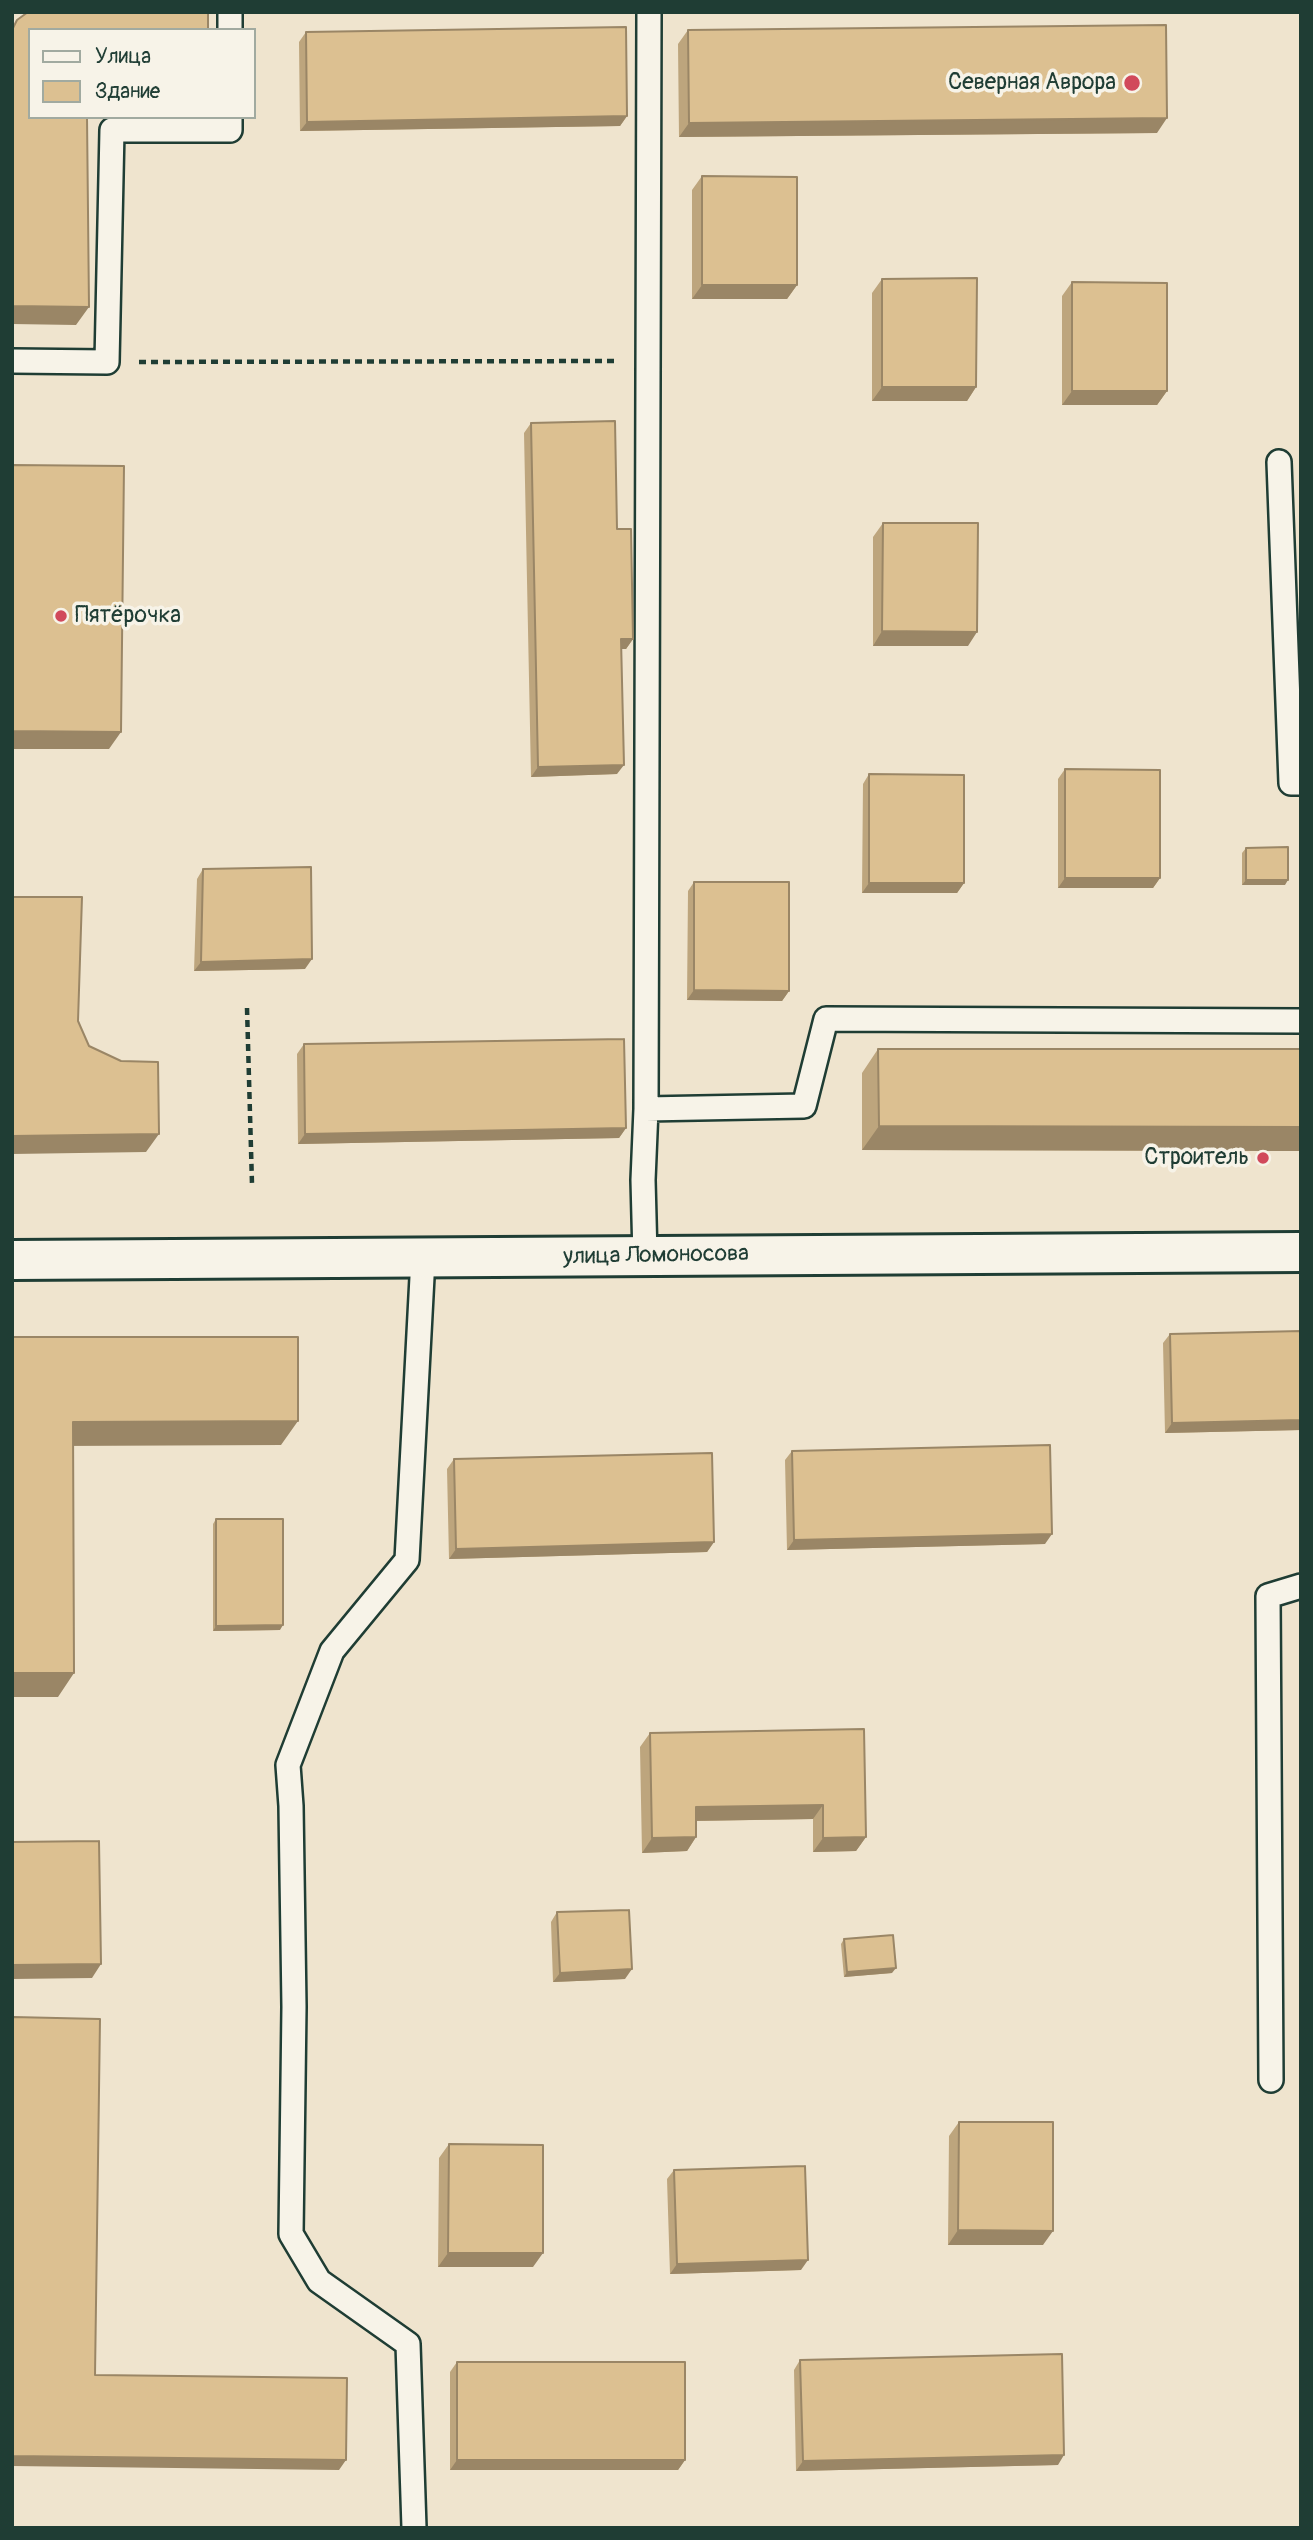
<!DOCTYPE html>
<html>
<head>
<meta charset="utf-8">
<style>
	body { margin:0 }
	#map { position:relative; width:1313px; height:2540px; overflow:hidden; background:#efe4ce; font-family:Pangolin,sans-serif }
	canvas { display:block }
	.frame { position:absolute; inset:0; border:14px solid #1f3d34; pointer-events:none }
	.legend { position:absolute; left:28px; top:28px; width:228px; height:91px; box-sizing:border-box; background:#f7f3e8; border:2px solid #a1aaa0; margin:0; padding:9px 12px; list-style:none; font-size:21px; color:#1f3d34 }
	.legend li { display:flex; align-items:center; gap:14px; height:35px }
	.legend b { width:35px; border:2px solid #a1aaa0 }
</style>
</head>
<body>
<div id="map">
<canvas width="1313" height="2540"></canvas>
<div class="frame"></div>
<ul class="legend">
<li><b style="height:9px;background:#f7f3e8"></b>Улица</li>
<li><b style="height:19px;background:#dcc091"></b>Здание</li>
</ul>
</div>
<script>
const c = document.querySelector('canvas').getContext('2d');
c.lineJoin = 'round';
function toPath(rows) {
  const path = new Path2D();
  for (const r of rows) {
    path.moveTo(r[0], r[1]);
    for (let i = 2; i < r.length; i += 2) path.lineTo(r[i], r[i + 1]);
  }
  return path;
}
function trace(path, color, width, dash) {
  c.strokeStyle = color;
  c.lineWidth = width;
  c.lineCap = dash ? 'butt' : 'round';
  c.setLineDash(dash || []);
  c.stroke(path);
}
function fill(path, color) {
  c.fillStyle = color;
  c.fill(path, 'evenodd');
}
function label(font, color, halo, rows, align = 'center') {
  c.font = font + ' Pangolin,sans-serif';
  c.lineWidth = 7;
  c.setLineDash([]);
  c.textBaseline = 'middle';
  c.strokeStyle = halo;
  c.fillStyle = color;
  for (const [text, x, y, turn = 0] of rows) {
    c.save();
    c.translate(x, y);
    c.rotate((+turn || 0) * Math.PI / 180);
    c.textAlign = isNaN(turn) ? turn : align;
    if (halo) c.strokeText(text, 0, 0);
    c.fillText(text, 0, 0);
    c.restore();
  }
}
const service = toPath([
	[230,12,230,30],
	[12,361,107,362,112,130,230,130,230,117],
	[1279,462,1291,783,1301,783],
	[646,1109,804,1106,826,1019,1301,1021],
	[645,1256,643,1180,646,1109,649,12],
	[1271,2080,1268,1596,1301,1586],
	[414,2528,408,2344,319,2281,291,2234,294,2007,291,1806,288,1765,332,1651,407,1560,423,1258]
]);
const tertiary = toPath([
	[12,1260,1301,1252]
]);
trace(service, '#1f3d34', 28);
trace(tertiary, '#1f3d34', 44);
trace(toPath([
	[139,362,617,361],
	[247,1008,252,1184]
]), '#1f3d34', 4.5, [7, 5]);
trace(service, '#f7f3e8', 23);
trace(tertiary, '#f7f3e8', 38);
fill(toPath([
	[688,30,1157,133,679,137,678,44],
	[306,32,627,116,620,126,300,131,299,42],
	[702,176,797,285,787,299,692,299,692,190],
	[882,279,976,387,967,401,872,401,872,293],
	[1072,282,1167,391,1157,405,1062,405,1062,296],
	[531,423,617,529,633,639,626,649,621,649,617,774,531,777,524,433],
	[883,523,968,646,873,646,873,537],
	[1065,769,1160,878,1153,888,1058,888,1058,779],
	[869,774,964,883,957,893,862,893,863,784],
	[1246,848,1285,885,1242,885,1242,853],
	[203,869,305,969,194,971,197,879],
	[694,882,789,991,782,1001,687,1000,688,891],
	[304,1044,626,1128,619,1138,298,1144,297,1054],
	[878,1049,1301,1049,1301,1151,862,1150,862,1073],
	[1301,1331,1301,1430,1165,1433,1163,1343,1170,1334],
	[792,1451,1045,1544,787,1550,785,1460],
	[454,1459,714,1542,707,1552,449,1559,447,1469],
	[216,1519,280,1630,213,1631,213,1524],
	[864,1729,866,1837,856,1851,813,1852,813,1819,696,1821,696,1837,687,1851,642,1853,640,1747,650,1733],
	[557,1912,625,1979,553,1982,551,1922],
	[844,1939,892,1973,844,1977,841,1944],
	[959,2122,1043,2245,948,2245,949,2136],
	[449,2144,533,2267,438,2267,439,2158],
	[674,2170,801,2270,670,2274,667,2179],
	[800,2360,1058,2465,796,2471,794,2370],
	[457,2362,685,2460,678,2470,450,2470,450,2372]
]), '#bda57d');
fill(toPath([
	[627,116,620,126,300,131,307,122],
	[1167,118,1157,133,679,137,689,123],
	[702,285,797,285,787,299,692,299],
	[12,306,89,307,76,325,12,324],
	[882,387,976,387,967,401,872,401],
	[1072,391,1167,391,1157,405,1062,405],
	[882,631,977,632,968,646,873,646],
	[621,639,633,639,626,649,614,649],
	[12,731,121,732,109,749,12,749],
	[624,765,617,774,531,777,538,767],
	[1065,878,1160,878,1153,888,1058,888],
	[1246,880,1288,880,1285,885,1242,885],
	[869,883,964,883,957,893,862,893],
	[312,959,305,969,194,971,201,962],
	[694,990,789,991,782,1001,687,1000],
	[879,1126,1301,1127,1301,1151,862,1150],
	[626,1128,619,1138,298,1144,305,1134],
	[159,1134,146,1152,12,1154,12,1136],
	[1301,1420,1301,1430,1165,1433,1172,1423],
	[298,1421,281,1445,57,1446,73,1422],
	[1052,1534,1045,1544,787,1550,794,1540],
	[714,1542,707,1552,449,1559,456,1549],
	[283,1625,280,1630,213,1631,216,1626],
	[12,1673,74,1673,58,1697,12,1697],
	[823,1805,813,1819,686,1821,696,1807],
	[696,1837,687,1851,642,1853,652,1838],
	[866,1837,856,1851,813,1852,823,1838],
	[101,1964,92,1978,12,1979,12,1965],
	[896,1968,892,1973,844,1977,847,1972],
	[632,1969,625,1979,553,1982,560,1973],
	[958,2230,1053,2231,1043,2245,948,2245],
	[448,2253,543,2253,533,2267,438,2267],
	[808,2260,801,2270,670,2274,677,2264],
	[1064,2455,1058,2465,796,2471,803,2461],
	[12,2456,346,2460,339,2470,12,2466],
	[457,2460,685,2460,678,2470,450,2470]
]), '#9a8666');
const building = toPath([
	[28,12,208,12,208,30,30,30,30,117,87,117,89,307,12,306,12,30,17,20,28,12],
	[1166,25,1167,118,689,123,688,30,1166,25],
	[626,27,627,116,307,122,306,32,626,27],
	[702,176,797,177,797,285,702,285,702,176],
	[977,278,976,387,882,387,882,279,977,278],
	[1072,282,1167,283,1167,391,1072,391,1072,282],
	[615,421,617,529,631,529,633,639,621,639,624,765,538,767,531,423,615,421],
	[12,465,124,466,121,732,12,731,12,465],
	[883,523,978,523,977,632,882,631,883,523],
	[1065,769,1160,770,1160,878,1065,878,1065,769],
	[869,774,964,775,964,883,869,883,869,774],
	[1288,847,1288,880,1246,880,1246,848,1288,847],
	[311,867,312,959,201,962,203,869,311,867],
	[694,882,789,882,789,991,694,990,694,882],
	[12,897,82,897,78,1021,89,1046,121,1061,158,1062,159,1134,12,1136,12,897],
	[624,1039,626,1128,305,1134,304,1044,624,1039],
	[878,1049,1301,1049,1301,1127,879,1126,878,1049],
	[1301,1331,1301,1420,1172,1423,1170,1334,1301,1331],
	[12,1337,298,1337,298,1421,73,1422,74,1673,12,1673,12,1337],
	[1050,1445,1052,1534,794,1540,792,1451,1050,1445],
	[712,1453,714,1542,456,1549,454,1459,712,1453],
	[216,1519,283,1519,283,1625,216,1626,216,1519],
	[864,1729,866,1837,823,1838,823,1805,696,1807,696,1837,652,1838,650,1733,864,1729],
	[99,1841,101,1964,12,1965,12,1842,99,1841],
	[629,1910,632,1969,560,1973,557,1912,629,1910],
	[893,1935,896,1968,847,1972,844,1939,893,1935],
	[13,2017,100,2019,95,2375,347,2378,346,2460,12,2456,13,2017],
	[959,2122,1053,2122,1053,2231,958,2230,959,2122],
	[449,2144,543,2145,543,2253,448,2253,449,2144],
	[805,2166,808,2260,677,2264,674,2170,805,2166],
	[1062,2354,1064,2455,803,2461,800,2360,1062,2354],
	[457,2362,685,2362,685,2460,457,2460,457,2362]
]);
fill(building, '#dcc091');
trace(building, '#9a8666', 2);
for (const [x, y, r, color] of [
	[1132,83,9,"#d1495b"],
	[61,616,7,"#d1495b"],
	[1263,1158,7,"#d1495b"]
]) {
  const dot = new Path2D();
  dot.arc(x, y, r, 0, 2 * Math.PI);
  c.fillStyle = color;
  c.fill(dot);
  trace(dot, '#f7f3e8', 2.5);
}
label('23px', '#1f3d34', '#f7f3e8', [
	["Северная Аврора",1116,83],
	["Пятёрочка",75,616,"left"],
	["Строитель",1249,1158]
], 'right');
label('23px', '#1f3d34', '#f7f3e8', [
	["улица Ломоносова",656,1256,-1]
]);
</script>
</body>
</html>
